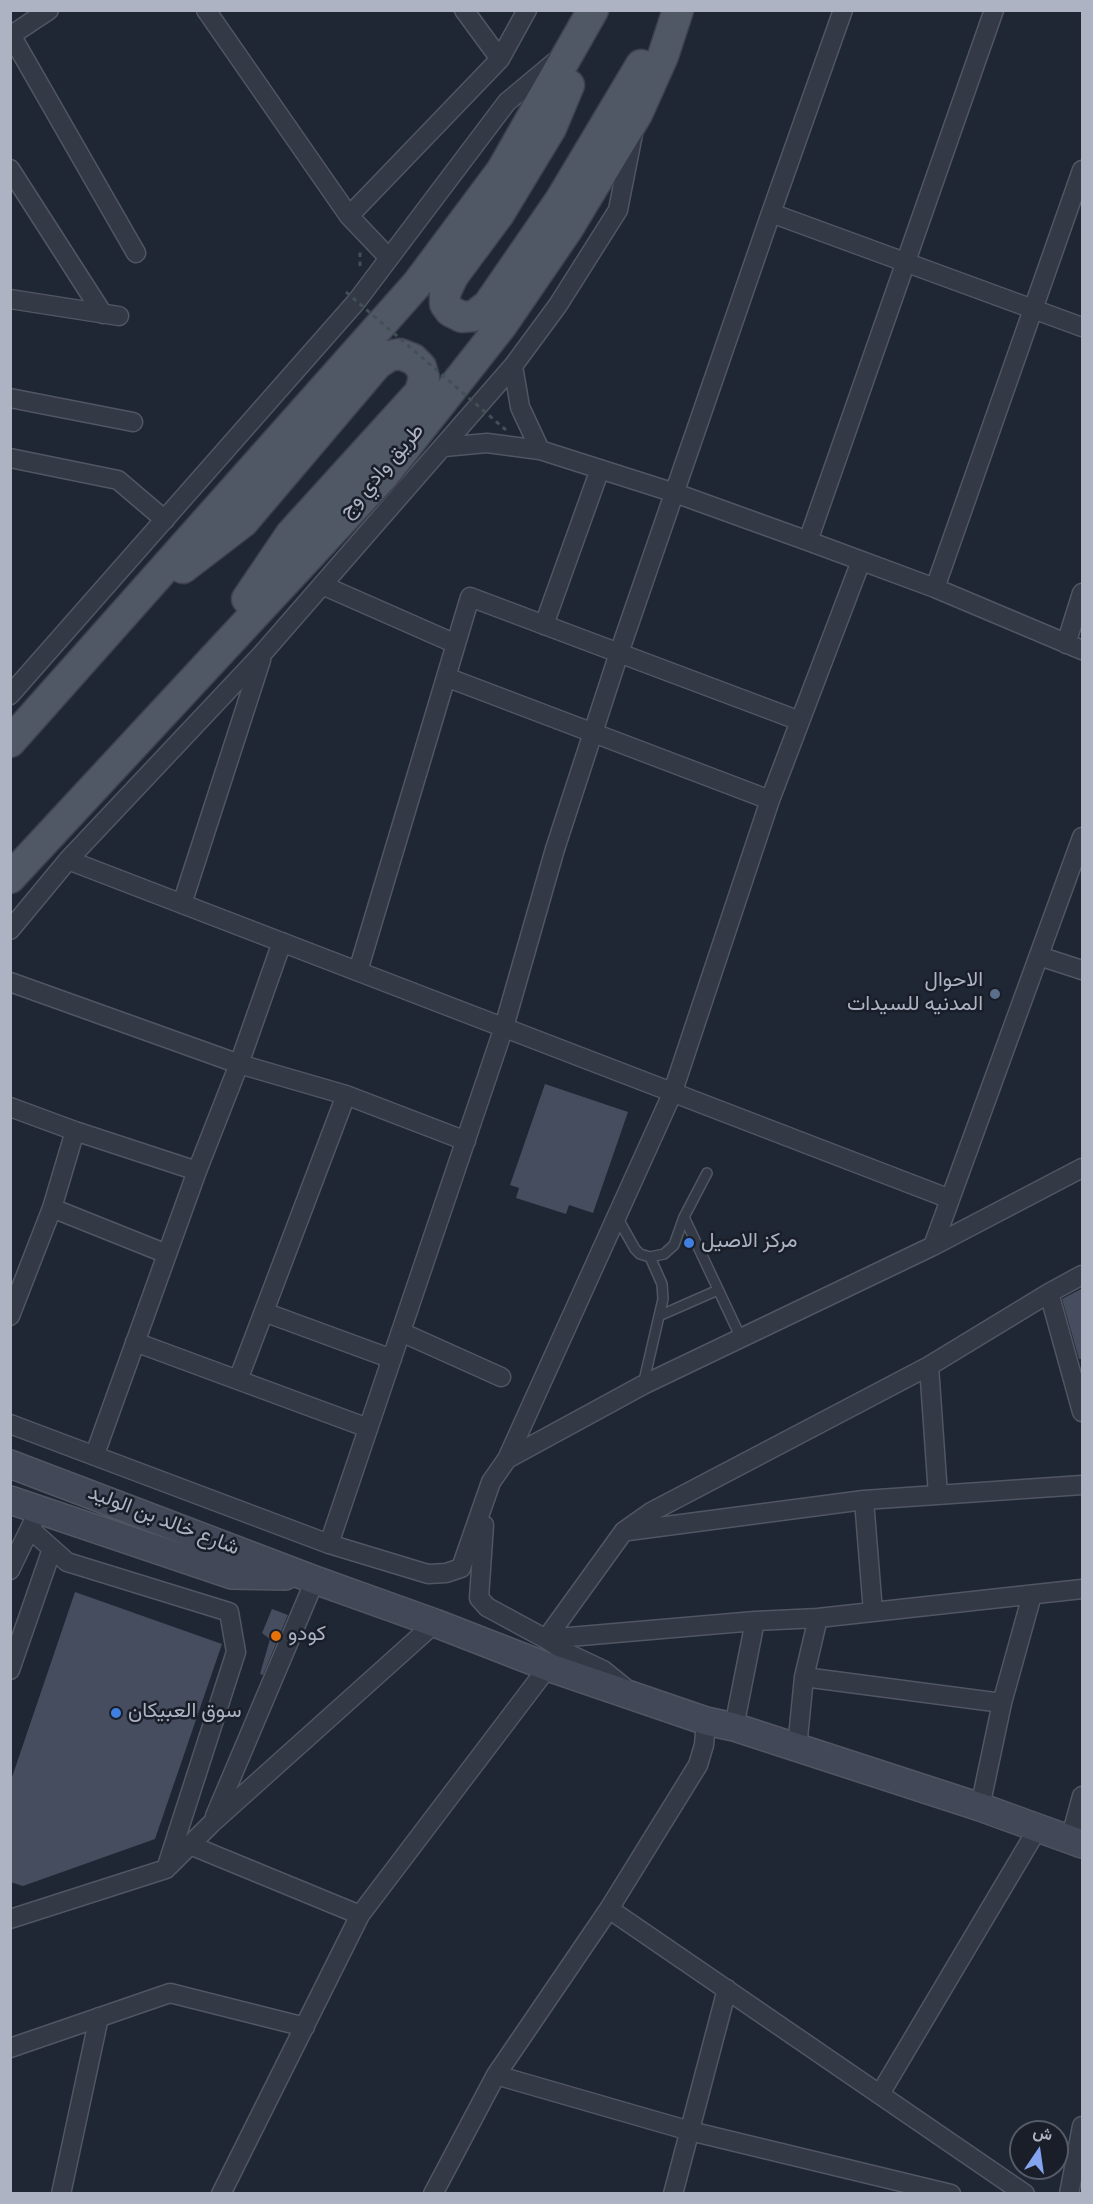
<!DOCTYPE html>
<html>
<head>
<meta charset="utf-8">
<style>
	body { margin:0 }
	#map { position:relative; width:1093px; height:2204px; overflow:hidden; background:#202734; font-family:Overpass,Vazirmatn,sans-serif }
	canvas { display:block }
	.frame { position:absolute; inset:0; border:12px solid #adb3c2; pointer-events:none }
	.north { position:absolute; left:1009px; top:2120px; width:60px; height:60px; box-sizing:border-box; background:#191e29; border:2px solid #545a66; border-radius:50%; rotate:13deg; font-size:16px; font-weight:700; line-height:24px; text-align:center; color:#adb3c2 }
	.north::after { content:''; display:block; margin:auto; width:21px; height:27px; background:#84a4f0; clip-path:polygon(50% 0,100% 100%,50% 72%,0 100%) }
</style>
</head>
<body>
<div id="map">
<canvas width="1093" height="2204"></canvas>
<div class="frame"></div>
<div class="north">ش</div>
</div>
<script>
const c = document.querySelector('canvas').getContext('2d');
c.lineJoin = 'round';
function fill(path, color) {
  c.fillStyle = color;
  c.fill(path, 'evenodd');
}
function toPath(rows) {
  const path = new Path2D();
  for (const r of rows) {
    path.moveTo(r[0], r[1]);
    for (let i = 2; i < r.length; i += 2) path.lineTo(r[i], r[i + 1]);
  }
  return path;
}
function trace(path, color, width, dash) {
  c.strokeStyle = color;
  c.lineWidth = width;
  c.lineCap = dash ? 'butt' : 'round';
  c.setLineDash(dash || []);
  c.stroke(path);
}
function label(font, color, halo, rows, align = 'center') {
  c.font = font + ' Overpass,Vazirmatn,sans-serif';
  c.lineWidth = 5;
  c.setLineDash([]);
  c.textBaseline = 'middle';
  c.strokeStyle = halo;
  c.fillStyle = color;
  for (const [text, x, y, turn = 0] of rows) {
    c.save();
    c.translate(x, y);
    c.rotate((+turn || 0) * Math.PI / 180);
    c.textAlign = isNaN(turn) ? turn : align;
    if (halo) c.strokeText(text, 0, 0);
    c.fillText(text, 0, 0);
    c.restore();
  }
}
fill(toPath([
	[545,1084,628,1112,593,1213,569,1205,566,1214,516,1198,519,1188,510,1185],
	[1083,1288,1083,1359,1079,1359,1062,1299],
	[75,1592,222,1644,155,1839,23,1886,10,1882,10,1783],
	[272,1609,288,1615,263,1675,260,1674,270,1639,262,1633]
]), '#464d5e');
const lane = toPath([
	[617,1217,635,1249,640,1254,650,1257,664,1254,674,1245,684,1217,707,1173],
	[684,1217,741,1338],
	[661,1315,718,1290],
	[643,1385,663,1299,662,1284,650,1257]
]);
const street = toPath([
	[206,10,349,216,389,258],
	[464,10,500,59],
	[11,35,136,253],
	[10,36,49,10],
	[10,169,103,314],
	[771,213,1082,327],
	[349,216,500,59,527,10],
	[10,299,119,316],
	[513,366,520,407,540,450],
	[10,398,133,422],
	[444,447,487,443,540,450,675,493,808,541,935,588,1082,650],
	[10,458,118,480,165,520],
	[808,541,994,10],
	[322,585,456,644],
	[935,588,1082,170],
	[544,625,600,469],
	[1066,644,1082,593],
	[446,677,770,800],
	[10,695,356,302,507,102,556,61],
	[68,860,950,1199],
	[182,904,261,660],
	[10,930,68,860,262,654,513,366,558,305,618,210,633,134],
	[1039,956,1082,970],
	[358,971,470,597,800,721],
	[10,982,239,1064,346,1095,466,1141],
	[10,1107,75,1131,197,1171],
	[52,1208,167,1254],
	[933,1246,1082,837],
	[1049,1293,1082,1412],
	[264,1312,392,1359],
	[10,1316,52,1208,75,1131],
	[401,1332,501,1377],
	[135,1342,368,1428],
	[929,1366,938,1495],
	[238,1380,346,1095],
	[10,1424,329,1544,428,1574,446,1573,461,1568,491,1482,507,1459,672,1094,770,800,861,561],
	[95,1454,197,1171,239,1064,282,942],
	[507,1459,643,1385,933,1246,1082,1168],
	[864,1500,873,1612],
	[484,1525,479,1598,487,1607,546,1639,569,1654,603,1670,624,1687],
	[628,1531,864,1500,1082,1485],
	[329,1544,504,1027,555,849,619,653,771,213,843,10],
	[10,1570,34,1520],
	[546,1639,624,1531,651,1512,929,1366,1049,1293,1082,1275],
	[546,1639,755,1621,818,1618,1082,1589],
	[10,1670,52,1549],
	[804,1677,1002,1703],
	[734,1727,755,1621],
	[797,1748,804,1677,818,1618],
	[980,1807,1002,1703,1032,1595],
	[215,1816,315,1580],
	[1070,1840,1082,1796],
	[190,1845,360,1915],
	[169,1866,212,1823,435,1623],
	[609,1909,1025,2194],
	[10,1919,166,1869,236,1652,229,1612,67,1562,30,1529],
	[10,2048,170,1993,305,2027],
	[496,2075,690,2131,951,2194],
	[880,2094,1038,1828],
	[61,2194,99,2017],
	[221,2194,360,1915,548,1667],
	[433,2194,496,2075,609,1909,698,1765,704,1745,706,1721],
	[673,2194,727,1989],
	[1069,2194,1082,2126]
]);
const secondary = toPath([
	[10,1464,315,1580,435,1623,548,1667,706,1721,734,1727,980,1807,1082,1844],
	[10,1500,232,1575,285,1576]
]);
const primary = toPath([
	[569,85,551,128,499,214,453,276,445,293,445,304,450,311,462,317,474,316,488,305,561,199,641,65],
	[183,568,243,522,377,364,389,356,400,354,413,359,421,367,424,378,420,392,291,534,247,599],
	[10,742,417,284,502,170,593,10],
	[10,878,384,475,502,325,567,230,637,114,663,56,678,10]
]);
trace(lane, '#515663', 12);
trace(street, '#515663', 21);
trace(secondary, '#515663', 30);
trace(primary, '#3d424e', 33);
trace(toPath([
	[360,266,360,252]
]), '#415055', 3, [4.5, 4.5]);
trace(lane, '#333945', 9);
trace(street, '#333945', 18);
trace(secondary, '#424857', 27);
trace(primary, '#515865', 30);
trace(toPath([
	[346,292,506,430]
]), '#415055', 3, [4.5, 4.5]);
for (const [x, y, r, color] of [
	[995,994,6,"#5c6f8a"],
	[689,1243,6,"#3f7fe0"],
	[276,1636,6,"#e8710a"],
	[116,1713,6,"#3f7fe0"]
]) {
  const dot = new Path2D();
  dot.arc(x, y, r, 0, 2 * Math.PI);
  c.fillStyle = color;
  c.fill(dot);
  trace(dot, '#191e29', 2);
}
label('21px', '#adb3c2', '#191e29', [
	["طريق وادي وج",383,472,-49],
	["شارع خالد بن الوليد",163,1522,21]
]);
label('21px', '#adb3c2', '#191e29', [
	["الاحوال",983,982,"right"],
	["المدنيه للسيدات",983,1006,"right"],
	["مركز الاصيل",701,1243],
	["كودو",288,1636],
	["سوق العبيكان",128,1713]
], 'left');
</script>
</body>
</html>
